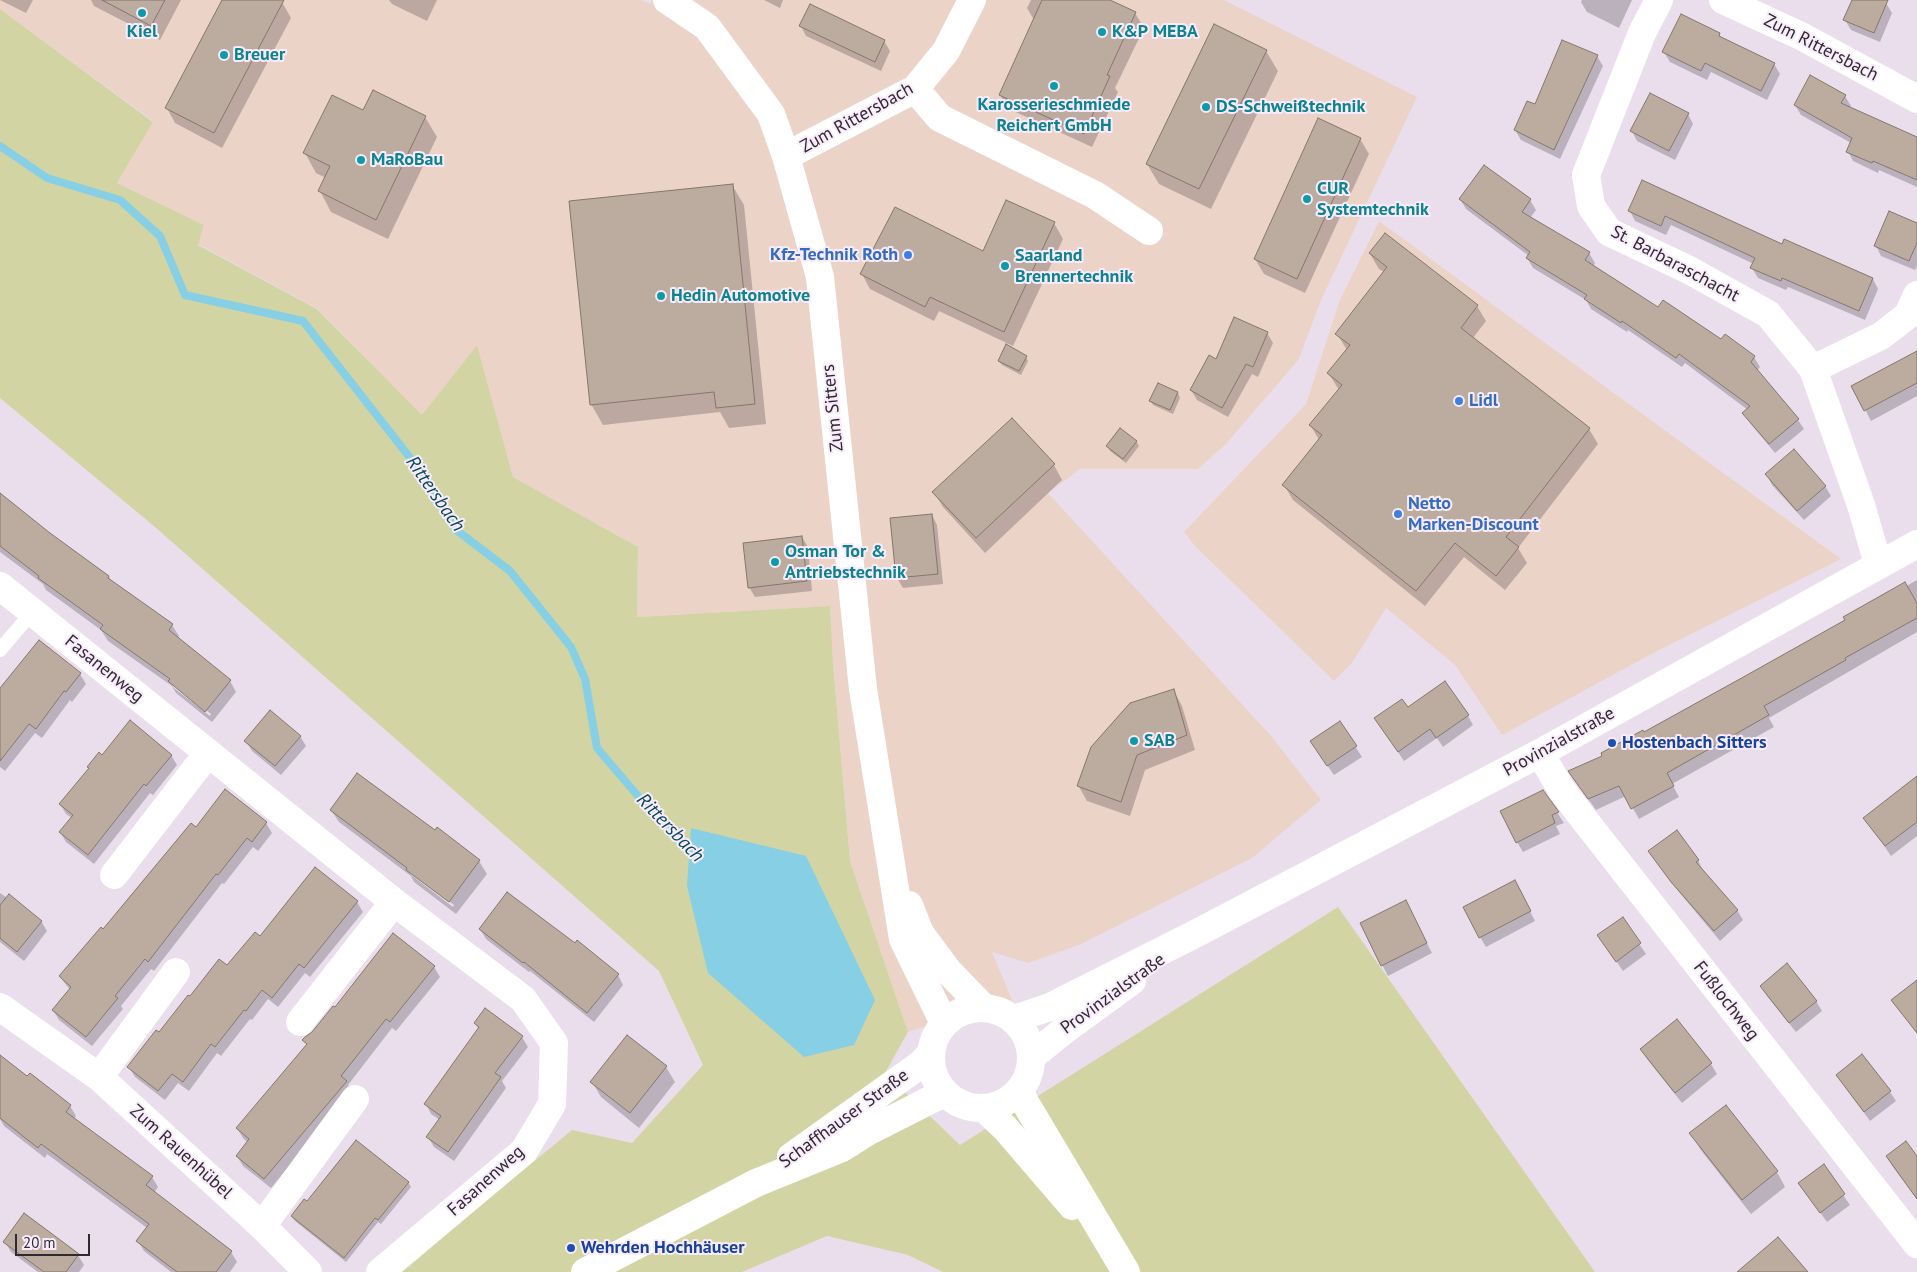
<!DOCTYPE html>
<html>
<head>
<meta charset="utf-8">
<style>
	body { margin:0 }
	#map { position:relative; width:1917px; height:1272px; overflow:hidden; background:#eadeed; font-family:"PT Sans",sans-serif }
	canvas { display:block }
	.scale { position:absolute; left:15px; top:1234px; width:75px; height:22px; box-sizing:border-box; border:2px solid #2f2a30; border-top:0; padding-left:6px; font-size:15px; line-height:18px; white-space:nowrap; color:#2f2a30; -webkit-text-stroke:4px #f8ebfb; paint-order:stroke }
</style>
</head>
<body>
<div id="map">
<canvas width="1917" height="1272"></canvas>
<div class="scale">20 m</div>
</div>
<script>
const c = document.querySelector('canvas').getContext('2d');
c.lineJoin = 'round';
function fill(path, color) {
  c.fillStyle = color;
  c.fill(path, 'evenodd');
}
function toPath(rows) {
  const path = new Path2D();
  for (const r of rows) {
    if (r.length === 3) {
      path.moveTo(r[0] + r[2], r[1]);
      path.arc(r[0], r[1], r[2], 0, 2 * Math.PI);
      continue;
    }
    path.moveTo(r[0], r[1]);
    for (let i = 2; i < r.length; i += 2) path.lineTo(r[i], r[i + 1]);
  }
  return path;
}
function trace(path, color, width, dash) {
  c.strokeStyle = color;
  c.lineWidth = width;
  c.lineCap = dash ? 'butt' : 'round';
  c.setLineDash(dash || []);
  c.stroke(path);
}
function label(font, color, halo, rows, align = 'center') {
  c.font = font + ' "PT Sans",sans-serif';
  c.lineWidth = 4;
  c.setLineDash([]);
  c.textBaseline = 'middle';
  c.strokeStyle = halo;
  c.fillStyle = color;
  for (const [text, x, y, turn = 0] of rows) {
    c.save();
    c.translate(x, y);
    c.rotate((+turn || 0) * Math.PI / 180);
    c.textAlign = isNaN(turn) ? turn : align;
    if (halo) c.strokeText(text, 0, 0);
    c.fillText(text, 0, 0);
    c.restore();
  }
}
fill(toPath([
	[0,0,642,0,650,4,653,0,1224,0,1417,97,1321,300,1299,359,1226,444,1198,469,1080,469,1048,493,1272,737,1321,800,1252,858,1079,945,1028,963,992,952,1012,1000,908,1032,850,861,833,663,830,606,637,617,638,547,513,477,477,345,422,416,318,309,198,244,204,225,117,183,153,121,0,9],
	[1379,221,1518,323,1841,559,1659,650,1502,735,1455,665,1386,608,1352,663,1334,681,1195,546,1184,532,1306,404,1340,300]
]), '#ebd3c8');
fill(toPath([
	[0,9,153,122,117,183,204,225,198,245,317,309,422,415,477,345,513,477,638,547,637,617,830,606,833,663,850,861,908,1032,885,1073,960,1145,1338,907,1595,1272,943,1272,908,1255,827,1236,742,1272,400,1272,572,1130,632,1143,703,1065,659,971,155,527,0,398]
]), '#d2d5a3');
fill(toPath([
	[691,828,806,856,875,1000,854,1045,804,1057,708,973,687,886]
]), '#87cfe5');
fill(toPath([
	[0,0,33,0,26,13],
	[91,0,181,0,160,40,94,6],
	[223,0,277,0,282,2,291,18,222,148,175,123,167,108],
	[389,0,437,0,427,21,392,4],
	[764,0,783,0,780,8],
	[1031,0,1107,0,1135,13,1144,28,1115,88,1118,92,1092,147,1009,109,1000,95,1034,20,1027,8],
	[1582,0,1632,0,1619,28,1587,12,1581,2],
	[1853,0,1879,0,1886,3,1892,13,1880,42,1851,30,1845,20],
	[801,26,884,41,890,51,881,71,806,36],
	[1719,34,1722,39,1774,64,1780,74,1767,100,1711,72,1707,80,1670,62,1664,52],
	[1266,51,1278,71,1211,209,1159,184,1147,164],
	[1597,56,1603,66,1560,159,1521,140,1515,130,1536,106],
	[1845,96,1851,106,1849,108,1917,139,1917,187,1879,170,1878,173,1853,161,1848,151,1851,143,1801,115,1795,105],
	[364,112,425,117,437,137,388,239,331,212,320,191,326,178,316,173,305,153],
	[1688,114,1693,124,1675,160,1637,141,1632,131],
	[1360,139,1369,154,1305,293,1264,274,1255,259],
	[1643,182,1782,246,1873,279,1878,289,1865,320,1788,287,1786,290,1758,278,1752,268,1754,264,1671,225,1666,235,1635,221,1630,211],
	[732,185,744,205,766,424,729,428,720,412,603,425,591,404],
	[1460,199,1530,200,1536,210,1530,218,1589,253,1595,263,1593,267,1658,309,1721,341,1725,336,1754,357,1760,367,1757,371,1798,420,1804,429,1775,453,1750,423,1744,413,1748,410,1685,363,1682,367,1628,330,1627,332,1591,309,1586,300,1533,268,1527,258,1529,256,1466,209],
	[1054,223,1063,239,1013,346,939,311,934,321,870,289,862,274,983,253],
	[1917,225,1917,266,1915,270,1881,256,1876,246],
	[1385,235,1477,306,1486,321,1473,338,1589,429,1598,444,1518,548,1527,563,1505,590,1464,557,1425,606,1293,500,1284,485,1319,440,1311,426,1339,390,1329,374,1347,350,1337,334,1384,272,1379,269,1370,254],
	[1267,333,1273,343,1258,377,1252,374,1228,417,1197,400,1191,390],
	[1917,353,1917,396,1871,421,1853,386],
	[1026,357,1028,361,1021,375,1002,365,999,361],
	[1158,384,1178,393,1180,398,1173,414,1153,405,1151,401],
	[1136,441,1139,446,1126,463,1110,451,1108,446],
	[1054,465,1062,480,985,553,943,507,934,492],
	[1767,475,1825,486,1831,496,1804,520,1772,485],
	[0,495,49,534,109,577,112,582,172,625,179,636,177,639,230,681,236,692,212,722,176,693,172,686,108,641,101,630,46,590,43,584,0,552],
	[171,682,211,714,210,716,174,688],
	[932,515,937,525,943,584,903,588,897,578,891,520],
	[802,537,808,547,812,591,755,597,749,587],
	[1917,580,1917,632,1769,718,1774,727,1672,784,1679,797,1639,819,1626,796,1596,810,1576,782,1604,756],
	[80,674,86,684,72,702,70,700,42,738,35,733,5,771,0,767,0,691],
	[1174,691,1182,706,1195,750,1145,770,1130,816,1087,801,1078,785],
	[1468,716,1473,725,1443,747,1437,738,1404,761,1376,719],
	[1340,723,1362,757,1334,775,1317,751],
	[300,736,306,746,281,775,252,751,246,741],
	[171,755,177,765,153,795,150,793,94,864,66,842,60,832,72,818,66,814,60,804,90,769,103,756],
	[1917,779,1917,836,1891,856,1865,818],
	[1543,791,1564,823,1556,826,1560,834,1523,852,1517,842],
	[331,810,435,832,437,829,479,861,487,874,456,914,414,882,411,876,339,822],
	[410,871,454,905,453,907,410,874],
	[266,823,272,833,258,851,253,847,224,884,222,883,154,971,151,969,121,1006,123,1009,92,1046,59,1020,53,1010,70,990,60,977,196,828],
	[1649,852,1698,860,1703,871,1737,910,1743,920,1720,941,1679,892],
	[1520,892,1535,921,1486,947,1480,937],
	[0,893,41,921,47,931,24,961,0,942],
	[357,902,363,912,310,977,305,973,278,1007,268,999,252,1020,250,1019,221,1056,217,1053,189,1091,178,1083,165,1100,135,1077,129,1067,190,998,260,937],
	[1411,912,1432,953,1388,976,1361,924],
	[1622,919,1646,954,1623,971,1605,945],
	[480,929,618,975,623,985,594,1022,530,971,529,972,486,939],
	[434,967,440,977,396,1031,392,1028,348,1085,352,1092,271,1188,243,1166,237,1156,248,1143,243,1138,237,1128,307,1046,304,1040,313,1033,335,1009],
	[1761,986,1816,1001,1822,1011,1796,1032,1767,996],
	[1677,1021,1711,1064,1717,1074,1682,1103,1647,1059,1641,1049],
	[475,1023,522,1037,528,1047,502,1081,506,1088,454,1161,434,1147,428,1137,440,1120,431,1114,426,1104,479,1030],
	[627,1036,666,1067,675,1082,639,1128,601,1097,592,1082],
	[0,1056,27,1078,70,1106,76,1116,74,1119,152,1177,158,1187,154,1193,231,1252,237,1262,230,1272,171,1272,144,1251,138,1241,147,1228,47,1154,45,1158,4,1126,0,1119],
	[1837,1076,1890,1092,1896,1101,1870,1121],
	[1691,1133,1777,1172,1785,1187,1751,1214,1700,1149],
	[1887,1157,1917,1158,1917,1199,1893,1167],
	[1823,1166,1850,1205,1827,1222,1806,1193],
	[408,1182,411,1187,381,1224,378,1222,346,1262,295,1221,292,1217,307,1203],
	[5,1242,78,1255,84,1265,79,1272,38,1272,11,1252]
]), '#0003');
trace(toPath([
	[0,146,47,178,120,200,160,236,185,295,303,321,429,482,455,529,510,571,571,647,585,679,597,748,650,810,696,856]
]), '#87cfe5', 8);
const building = toPath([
	[102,0,165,0,151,26,102,0],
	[222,0,284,0,214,133,165,108,222,0],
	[1042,0,1110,0,1136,12,1107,75,1110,76,1084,134,999,95,1042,0],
	[1852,0,1888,0,1874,33,1843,20,1852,0],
	[810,4,885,40,875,62,799,26,810,4],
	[1681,14,1720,33,1719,36,1775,63,1761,91,1705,63,1701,71,1662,52,1681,14],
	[1214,24,1267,50,1199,189,1146,164,1214,24],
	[1562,40,1598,55,1554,150,1514,130,1527,101,1535,104,1562,40],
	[1810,75,1846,95,1841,103,1917,137,1917,180,1873,161,1872,163,1846,152,1852,138,1794,105,1810,75],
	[373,90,426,116,376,220,318,191,330,166,303,153,332,95,363,110,373,90],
	[1650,93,1689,113,1669,151,1630,131,1650,93],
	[1318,118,1361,138,1297,279,1254,259,1318,118],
	[1484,165,1531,199,1522,212,1590,252,1585,260,1658,307,1663,300,1721,339,1725,334,1755,356,1751,362,1799,419,1769,444,1742,413,1750,406,1679,354,1676,358,1622,321,1621,323,1584,299,1587,295,1526,258,1530,252,1459,199,1484,165],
	[1642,180,1782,244,1784,239,1873,278,1859,311,1782,278,1781,281,1750,268,1755,258,1665,216,1661,226,1628,211,1642,180],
	[733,184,755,404,716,408,714,392,590,405,569,201,733,184],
	[1006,200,1055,222,1004,332,930,297,925,307,860,274,895,207,983,251,1006,200],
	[1889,211,1917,223,1917,243,1909,261,1874,246,1889,211],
	[1385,233,1478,305,1461,328,1590,428,1506,537,1519,547,1496,576,1455,543,1416,591,1282,485,1322,435,1309,425,1342,385,1327,373,1350,345,1335,334,1387,267,1369,253,1385,233],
	[1234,317,1268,332,1253,367,1246,364,1222,408,1190,390,1209,355,1216,359,1234,317],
	[1006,344,1027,356,1019,371,998,361,1006,344],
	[1917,351,1917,383,1864,411,1851,386,1917,351],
	[1158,383,1178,392,1170,410,1149,401,1158,383],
	[1012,418,1055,464,976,538,932,492,1012,418],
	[1120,428,1137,441,1123,459,1106,446,1120,428],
	[1794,449,1826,486,1797,511,1765,474,1794,449],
	[0,493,50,533,109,576,108,578,173,624,169,630,231,680,205,712,168,681,170,679,100,629,103,625,38,578,39,576,0,546,0,493],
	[932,514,938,574,896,578,890,518,932,514],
	[802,536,807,581,748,588,743,543,802,536],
	[1905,582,1917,603,1917,618,1845,658,1846,660,1764,706,1769,715,1667,773,1674,786,1631,809,1619,786,1588,799,1568,771,1602,756,1601,753,1643,730,1644,732,1747,675,1845,620,1843,617,1905,582],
	[39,640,81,673,66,692,64,691,36,729,29,724,0,761,0,688,39,640],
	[1445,681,1469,715,1436,738,1430,729,1398,752,1374,718,1402,699,1408,707,1445,681],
	[1174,689,1187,735,1137,755,1121,802,1077,786,1091,747,1130,703,1174,689],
	[270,710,301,736,275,766,244,741,270,710],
	[130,720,172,755,146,786,144,784,88,855,59,832,73,815,59,804,89,768,87,767,99,752,102,755,130,720],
	[1340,721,1357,746,1327,766,1310,741,1340,721],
	[357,773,435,830,437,827,480,860,449,902,406,870,407,868,330,810,357,773],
	[1917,776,1917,822,1885,846,1863,818,1917,776],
	[225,789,267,822,252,842,247,838,218,875,216,874,148,962,145,959,115,996,118,998,86,1037,52,1010,71,987,59,976,101,927,103,929,191,823,196,827,225,789],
	[1543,790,1559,812,1552,815,1555,823,1516,843,1500,811,1543,790],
	[1677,830,1699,860,1696,862,1738,910,1714,931,1671,882,1648,851,1677,830],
	[315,867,358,901,304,968,299,964,272,998,262,990,246,1011,244,1010,215,1047,211,1044,183,1082,172,1074,158,1091,127,1067,156,1030,159,1032,188,995,190,996,219,959,227,965,255,932,260,936,315,867],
	[1515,880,1531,911,1479,938,1463,907,1515,880],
	[507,892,575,943,577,940,619,974,587,1013,524,962,523,963,479,929,507,892],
	[9,894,42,921,17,952,0,938,0,905,9,894],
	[1406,900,1427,943,1381,966,1360,923,1406,900],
	[1623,917,1641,943,1616,962,1597,935,1623,917],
	[393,933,435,966,390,1022,386,1019,341,1076,347,1081,264,1179,236,1156,249,1139,236,1128,307,1044,302,1040,305,1037,312,1032,333,1006,335,1007,393,933],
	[1787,963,1817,1001,1789,1023,1760,986,1787,963],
	[1917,980,1917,1033,1891,1000,1917,980],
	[485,1008,523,1036,495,1073,501,1077,448,1152,426,1137,441,1116,424,1104,479,1027,474,1023,485,1008],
	[1677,1019,1712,1063,1675,1093,1640,1049,1677,1019],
	[627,1035,667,1066,630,1113,590,1082,627,1035],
	[1862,1054,1891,1091,1864,1112,1836,1075,1862,1054],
	[0,1055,27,1076,30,1073,71,1105,66,1112,153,1176,146,1185,232,1251,216,1272,177,1272,136,1241,149,1224,41,1144,38,1148,0,1118,0,1055],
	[1726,1105,1778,1171,1742,1200,1689,1133,1726,1105],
	[356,1140,409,1182,378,1220,375,1218,344,1258,291,1216,304,1199,307,1201,356,1140],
	[1906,1141,1917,1156,1917,1199,1886,1156,1906,1141],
	[1824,1164,1845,1194,1820,1213,1798,1183,1824,1164],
	[24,1213,79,1254,66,1272,44,1272,3,1242,24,1213],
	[1778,1237,1808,1272,1737,1272,1778,1237]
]);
fill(building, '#bcaca0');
trace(building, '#85776b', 1);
trace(toPath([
	[0,650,33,611]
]), '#fff', 14);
trace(toPath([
	[667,0,707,27,771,114,786,156,820,277,863,689,903,939,944,1023],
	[1659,0,1642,33,1586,175,1591,206,1609,232,1689,270,1768,314,1813,369,1861,505,1878,564],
	[1723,0,1801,36,1917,99],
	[915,89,940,118,1095,195,1149,231],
	[786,156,915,89,946,51,972,0],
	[1813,369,1881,336,1908,315,1917,295],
	[0,586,394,902,523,999,554,1043,552,1104,524,1151,380,1272],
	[1540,753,1561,789,1583,818,1917,1244],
	[114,875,208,753],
	[909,905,920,933,949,972,983,1007],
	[0,1007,99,1077,262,1226,308,1272],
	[300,1022,394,902],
	[99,1077,176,972],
	[262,1226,355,1099]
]), '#fff', 28);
trace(toPath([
	[981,1058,50],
	[1014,1019,1050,1007,1197,933,1540,753,1917,544],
	[1031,1057,1062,1032,1132,981],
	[1021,1089,1023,1099,1126,1272],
	[984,1108,1005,1128,1072,1206],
	[791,1157,921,1064,930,1054],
	[585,1272,756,1183,842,1148,869,1131,944,1093]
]), '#fff', 28);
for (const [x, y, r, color] of [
	[142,13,5,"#0f9aa8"],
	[1102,32,5,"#0f9aa8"],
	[224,55,5,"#0f9aa8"],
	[1054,86,5,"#0f9aa8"],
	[1206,107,5,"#0f9aa8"],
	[361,160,5,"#0f9aa8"],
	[1307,199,5,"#0f9aa8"],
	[908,255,5,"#3f7fe0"],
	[1005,266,5,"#0f9aa8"],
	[661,296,5,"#0f9aa8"],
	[1459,401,5,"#3f7fe0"],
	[1398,514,5,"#3f7fe0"],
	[775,562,5,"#0f9aa8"],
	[1134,741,5,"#0f9aa8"],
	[1612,743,5,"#1a4fb4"],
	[571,1248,5,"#1a4fb4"]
]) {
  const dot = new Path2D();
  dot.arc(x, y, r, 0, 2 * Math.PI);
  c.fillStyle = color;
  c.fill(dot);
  trace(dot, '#f8ebfb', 2);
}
label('bold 18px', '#0d838f', '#f8ebfb', [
	["Kiel",142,32,"center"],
	["K&P MEBA",1112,32],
	["Breuer",234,55],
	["Karosserieschmiede",1054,105,"center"],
	["Reichert GmbH",1054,126,"center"],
	["DS-Schweißtechnik",1216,107],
	["MaRoBau",371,160],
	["CUR",1317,189],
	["Systemtechnik",1317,210],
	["Saarland",1015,256],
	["Brennertechnik",1015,277],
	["Hedin Automotive",671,296],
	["Osman Tor &",785,552],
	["Antriebstechnik",785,573],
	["SAB",1144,741]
], 'left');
label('18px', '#2f2a30', '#f8ebfb', [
	["Zum Rittersbach",1821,48,27],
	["Zum Rittersbach",857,118,-29],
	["St. Barbaraschacht",1675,264,28],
	["Zum Sitters",833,408,-96],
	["Fasanenweg",104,669,39],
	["Provinzialstraße",1559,742,-29],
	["Provinzialstraße",1113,994,-36],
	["Fußlochweg",1726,1001,52],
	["Schaffhauser Straße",844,1119,-36],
	["Zum Rauenhübel",181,1152,42],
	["Fasanenweg",486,1181,-42]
]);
label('bold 18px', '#366cbe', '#f8ebfb', [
	["Kfz-Technik Roth",898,255,"right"],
	["Lidl",1469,401],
	["Netto",1408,504],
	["Marken-Discount",1408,525]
], 'left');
label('bold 18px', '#164399', '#f8ebfb', [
	["Hostenbach Sitters",1622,743],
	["Wehrden Hochhäuser",581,1248]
], 'left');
label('italic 19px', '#054858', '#f8ebfb', [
	["Rittersbach",435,494,55],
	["Rittersbach",670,828,46]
]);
</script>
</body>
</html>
